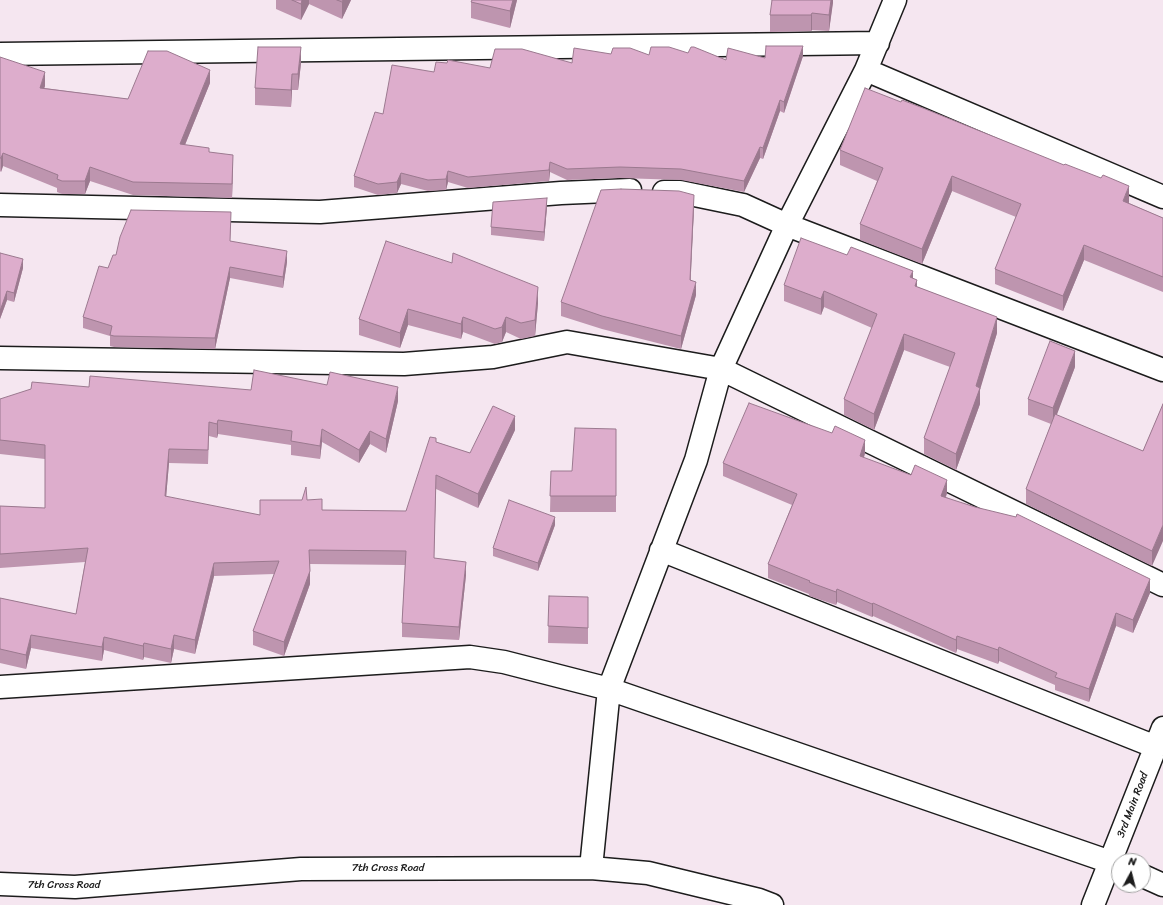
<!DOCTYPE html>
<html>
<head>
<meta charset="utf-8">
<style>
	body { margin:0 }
	#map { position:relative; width:1163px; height:905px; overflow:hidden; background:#f5e6f0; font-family:Sriracha,sans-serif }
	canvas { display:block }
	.north { position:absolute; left:1111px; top:853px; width:40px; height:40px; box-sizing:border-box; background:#fff; border:1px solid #a4a4a4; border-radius:50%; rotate:7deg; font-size:11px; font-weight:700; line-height:16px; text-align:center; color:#1c1c1c }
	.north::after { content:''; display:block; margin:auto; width:14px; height:18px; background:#1c1c1c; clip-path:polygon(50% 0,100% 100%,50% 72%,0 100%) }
</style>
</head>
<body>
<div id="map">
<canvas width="1163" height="905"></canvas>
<div class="north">N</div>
</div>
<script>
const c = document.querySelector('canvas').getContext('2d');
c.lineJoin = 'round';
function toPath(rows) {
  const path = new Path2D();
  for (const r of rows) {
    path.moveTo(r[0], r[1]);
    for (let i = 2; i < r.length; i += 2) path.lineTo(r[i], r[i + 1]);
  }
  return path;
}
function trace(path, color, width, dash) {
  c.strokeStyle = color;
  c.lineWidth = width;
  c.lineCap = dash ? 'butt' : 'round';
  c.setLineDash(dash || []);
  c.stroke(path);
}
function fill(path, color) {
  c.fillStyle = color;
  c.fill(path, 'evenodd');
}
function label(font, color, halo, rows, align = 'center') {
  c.font = font + ' Sriracha,sans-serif';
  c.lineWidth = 3;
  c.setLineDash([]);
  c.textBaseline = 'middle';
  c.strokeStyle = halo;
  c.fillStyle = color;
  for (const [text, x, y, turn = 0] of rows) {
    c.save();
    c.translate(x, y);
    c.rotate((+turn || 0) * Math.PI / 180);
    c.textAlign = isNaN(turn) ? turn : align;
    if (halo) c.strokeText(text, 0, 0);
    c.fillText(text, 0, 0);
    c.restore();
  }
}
const minor = toPath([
	[0,54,878,43],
	[866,70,1163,197],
	[664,192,680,192,743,205,787,225,1163,370],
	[0,205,320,212,561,193,630,190],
	[0,358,404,364,493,357,567,342,721,369,1163,585],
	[661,550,1156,747],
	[0,687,470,657,504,662,609,689,1119,865],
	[591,868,609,689,696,460,721,369,787,225,866,70,895,0],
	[1143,876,1163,885],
	[0,884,75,887,301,869,591,868,648,873,759,900,772,905],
	[1093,905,1163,728]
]);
trace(minor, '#1c1c1c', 25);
trace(minor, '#fff', 22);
fill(toPath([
	[276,0,351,0,342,19,309,4,301,20,276,9],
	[517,0,510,28,471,18,471,2],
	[833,0,829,31,812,30,811,31,770,32,770,15],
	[688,53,726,60,803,56,784,113,780,111,763,159,760,158,744,192,681,180,620,178,567,180,550,172,549,181,468,188,448,182,446,190,428,191,401,184,397,193,378,195,354,187,354,176,383,114,434,72,572,63,611,54,649,55],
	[0,57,45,86,44,88,128,99,210,83,185,145,209,152,233,168,232,198,133,195,90,181,85,194,62,194,57,192,57,188,3,166,1,172,0,171],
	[301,63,298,90,292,90,291,107,255,105,255,88],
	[840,150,1129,202,1129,203,1163,218,1163,292,1084,260,1063,311,995,284,995,269,1016,217,952,191,922,264,860,240,860,224,877,181,840,165],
	[547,207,544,241,491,235,491,227],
	[694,208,690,281,696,295,681,349,602,329,561,316,561,302],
	[231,223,230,241,287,262,283,288,230,278,215,349,114,347,110,346,110,336,83,328,83,317,108,268,116,255],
	[386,241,538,303,535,336,521,339,506,332,502,342,495,344,463,332,461,339,408,325,400,348,359,335,359,319],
	[0,253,23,268,14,302,7,300,0,319],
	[913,278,917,287,997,333,980,388,980,404,956,470,924,454,924,438,950,367,904,350,874,430,844,415,844,399,872,328,824,307,821,315,784,301,784,285],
	[1075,367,1056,415,1143,451,1163,404,1152,566,1026,504,1026,489,1051,424,1028,415,1028,399],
	[89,387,251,390,398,401,386,453,370,444,359,463,322,442,320,459,291,455,291,445,218,434,217,438,209,436,208,464,169,463,166,497,260,515,307,500,322,510,406,511,436,442,470,453,515,430,478,508,436,489,434,558,466,575,459,640,402,637,402,623,405,565,310,564,310,584,284,656,253,645,253,631,274,574,214,576,195,654,174,649,171,663,144,657,143,660,104,650,102,661,31,648,26,669,0,663,0,598,76,614,85,562,0,568,0,506,45,508,45,459,0,454,0,399],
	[616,429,616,512,550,512,551,471,572,471],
	[865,453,864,458,947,493,946,497,1150,593,1133,633,1116,626,1089,702,1055,690,1055,685,999,661,998,664,957,649,956,653,873,616,872,617,837,602,836,605,809,596,809,594,768,578,768,564,792,505,723,476,723,463],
	[555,525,538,571,493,556,493,548],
	[549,596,588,613,588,644,548,643]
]), '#be95af');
fill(toPath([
	[302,0,309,0,309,4,301,20,301,4],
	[343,0,351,0,342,19,342,2],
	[513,0,517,0,510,28,510,11],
	[831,0,833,0,833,3,829,31,829,15],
	[812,13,812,30,811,31,811,15],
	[803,46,803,56,784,113,784,102],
	[301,47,301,63,298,90,298,74],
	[210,70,210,83,180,157,180,144],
	[45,72,45,86,40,101,40,88],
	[292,74,292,90,291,107,291,90],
	[780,100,780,111,763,159,763,148],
	[760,147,760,158,744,192,744,181],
	[3,153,3,166,1,172,1,158],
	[233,155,233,168,232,198,232,184],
	[550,162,550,172,549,181,549,170],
	[90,167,90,181,85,194,85,181],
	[448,171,448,182,446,190,446,179],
	[401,173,401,184,397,193,397,182],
	[952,176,952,191,922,264,922,249],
	[1129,186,1129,202,1123,216,1123,201],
	[694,195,694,208,690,294,690,280],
	[547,198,547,207,544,241,544,232],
	[1084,245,1084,260,1063,311,1063,296],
	[287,251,287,262,283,288,283,277],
	[23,259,23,268,14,302,14,293],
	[230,267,230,278,215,349,215,338],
	[913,271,913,287,910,277],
	[917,280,917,296,915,286],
	[696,282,696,295,681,349,681,336],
	[538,287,538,303,535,336,535,320],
	[7,291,7,300,0,319,0,311],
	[824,291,824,307,821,315,821,299],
	[408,309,408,325,400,348,400,333],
	[463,317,463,332,461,339,461,324],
	[506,317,506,332,502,342,502,327],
	[997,317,997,333,980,390,980,388,980,404,956,470,956,454,976,386],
	[904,334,904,350,874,430,874,414],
	[1075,351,1075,367,1053,425,1053,408],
	[398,387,398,401,386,453,386,439],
	[515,416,515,430,478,508,478,494],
	[218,420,218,434,217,438,217,424],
	[322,429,322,442,320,459,320,446],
	[370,431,370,444,359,463,359,450],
	[865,440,865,453,860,469,860,456],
	[169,449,169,463,165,510,165,496],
	[947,480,947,493,941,509,941,496],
	[555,517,555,525,538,571,538,563],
	[1163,525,1163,541,1152,566,1152,551],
	[466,562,466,575,459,640,459,627],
	[214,563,214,576,195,654,195,640],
	[310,571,310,584,284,656,284,642],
	[1150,579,1150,593,1133,633,1133,620],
	[837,589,837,602,836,605,836,592],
	[873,603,873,616,872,617,872,604],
	[1116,613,1116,626,1089,702,1089,689],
	[31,635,31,648,26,669,26,655],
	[174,635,174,649,171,663,171,649],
	[957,636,957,649,956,653,956,640],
	[104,637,104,650,102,661,102,647],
	[144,643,144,657,143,660,143,646],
	[999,647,999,661,998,664,998,650]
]), '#9b798f');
const building = toPath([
	[292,0,302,0,301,4,292,0],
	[337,0,343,0,342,2,337,0],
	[472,0,513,0,510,11,471,2,472,0],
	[772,0,831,0,829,15,812,13,811,15,770,15,772,0],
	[766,46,803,46,784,102,780,100,763,148,760,147,744,181,681,169,620,167,567,169,550,162,549,170,468,177,448,171,446,179,428,180,401,173,397,182,378,184,354,176,375,112,383,114,392,65,434,72,436,62,447,63,448,60,490,68,495,49,522,49,572,63,574,48,611,54,613,48,630,48,649,55,651,47,669,47,688,53,691,47,694,47,726,60,728,48,765,58,766,46],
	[258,47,301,47,298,74,292,74,291,90,255,88,258,47],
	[148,51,167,51,210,70,180,144,209,148,209,152,233,155,232,184,133,182,90,167,85,181,62,181,57,179,58,175,3,153,1,158,0,158,0,57,45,72,40,88,128,99,148,51],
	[865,88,901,102,902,100,923,108,1064,165,1065,164,1101,178,1103,175,1129,186,1123,201,1163,218,1163,277,1084,245,1063,296,995,269,1021,204,952,176,922,249,860,224,883,168,840,150,865,88],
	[621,189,679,191,694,195,690,280,696,282,681,336,602,316,561,302,601,190,621,189],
	[547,198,544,232,491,227,493,202,547,198],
	[131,210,231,212,230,241,287,251,283,277,230,267,215,338,114,336,110,335,112,326,83,317,99,266,108,268,113,255,116,255,120,237,131,210],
	[801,238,847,255,851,247,913,271,910,277,917,280,915,286,997,317,976,386,980,388,956,454,924,438,955,353,904,334,874,414,844,399,877,314,824,291,821,299,784,285,801,238],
	[386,241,452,263,453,253,538,287,535,320,521,323,506,317,502,327,495,329,463,317,461,324,408,309,400,333,359,319,386,241],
	[0,253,23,259,14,293,7,291,0,311,0,253],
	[1050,341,1075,351,1053,408,1028,399,1050,341],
	[254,370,327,385,330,372,398,387,386,439,370,431,359,450,322,429,320,446,291,441,292,431,218,420,217,424,209,422,208,450,169,449,165,496,260,515,260,500,302,500,306,487,307,500,322,499,322,510,406,511,430,437,436,438,436,442,470,453,493,406,515,416,478,494,436,475,434,558,466,562,459,627,402,623,406,551,309,550,310,571,284,642,253,631,279,561,214,563,195,640,174,635,171,649,144,643,143,646,104,637,102,647,31,635,26,655,0,649,0,598,76,614,88,548,0,554,0,506,45,508,45,445,0,440,0,399,31,389,32,382,89,387,90,376,251,390,254,370],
	[749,403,832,433,835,426,865,440,860,456,911,475,915,465,947,480,941,496,975,507,1016,517,1017,514,1150,579,1133,620,1116,613,1089,689,1055,677,1057,673,999,647,998,650,957,636,956,640,873,603,872,604,837,589,836,592,809,582,810,581,768,564,797,494,723,463,749,403],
	[1163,404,1163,525,1152,551,1026,489,1055,414,1143,451,1163,404],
	[575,428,616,429,616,496,550,496,551,471,572,471,575,428],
	[509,500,555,517,538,563,493,548,509,500],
	[549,596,588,597,588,628,548,626,549,596]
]);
fill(building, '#ddadcc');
trace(building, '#9b798f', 1);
label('11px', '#1c1c1c', '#fff', [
	["3rd Main Road",1133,805,-69],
	["7th Cross Road",388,868],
	["7th Cross Road",64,885]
]);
</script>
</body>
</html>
